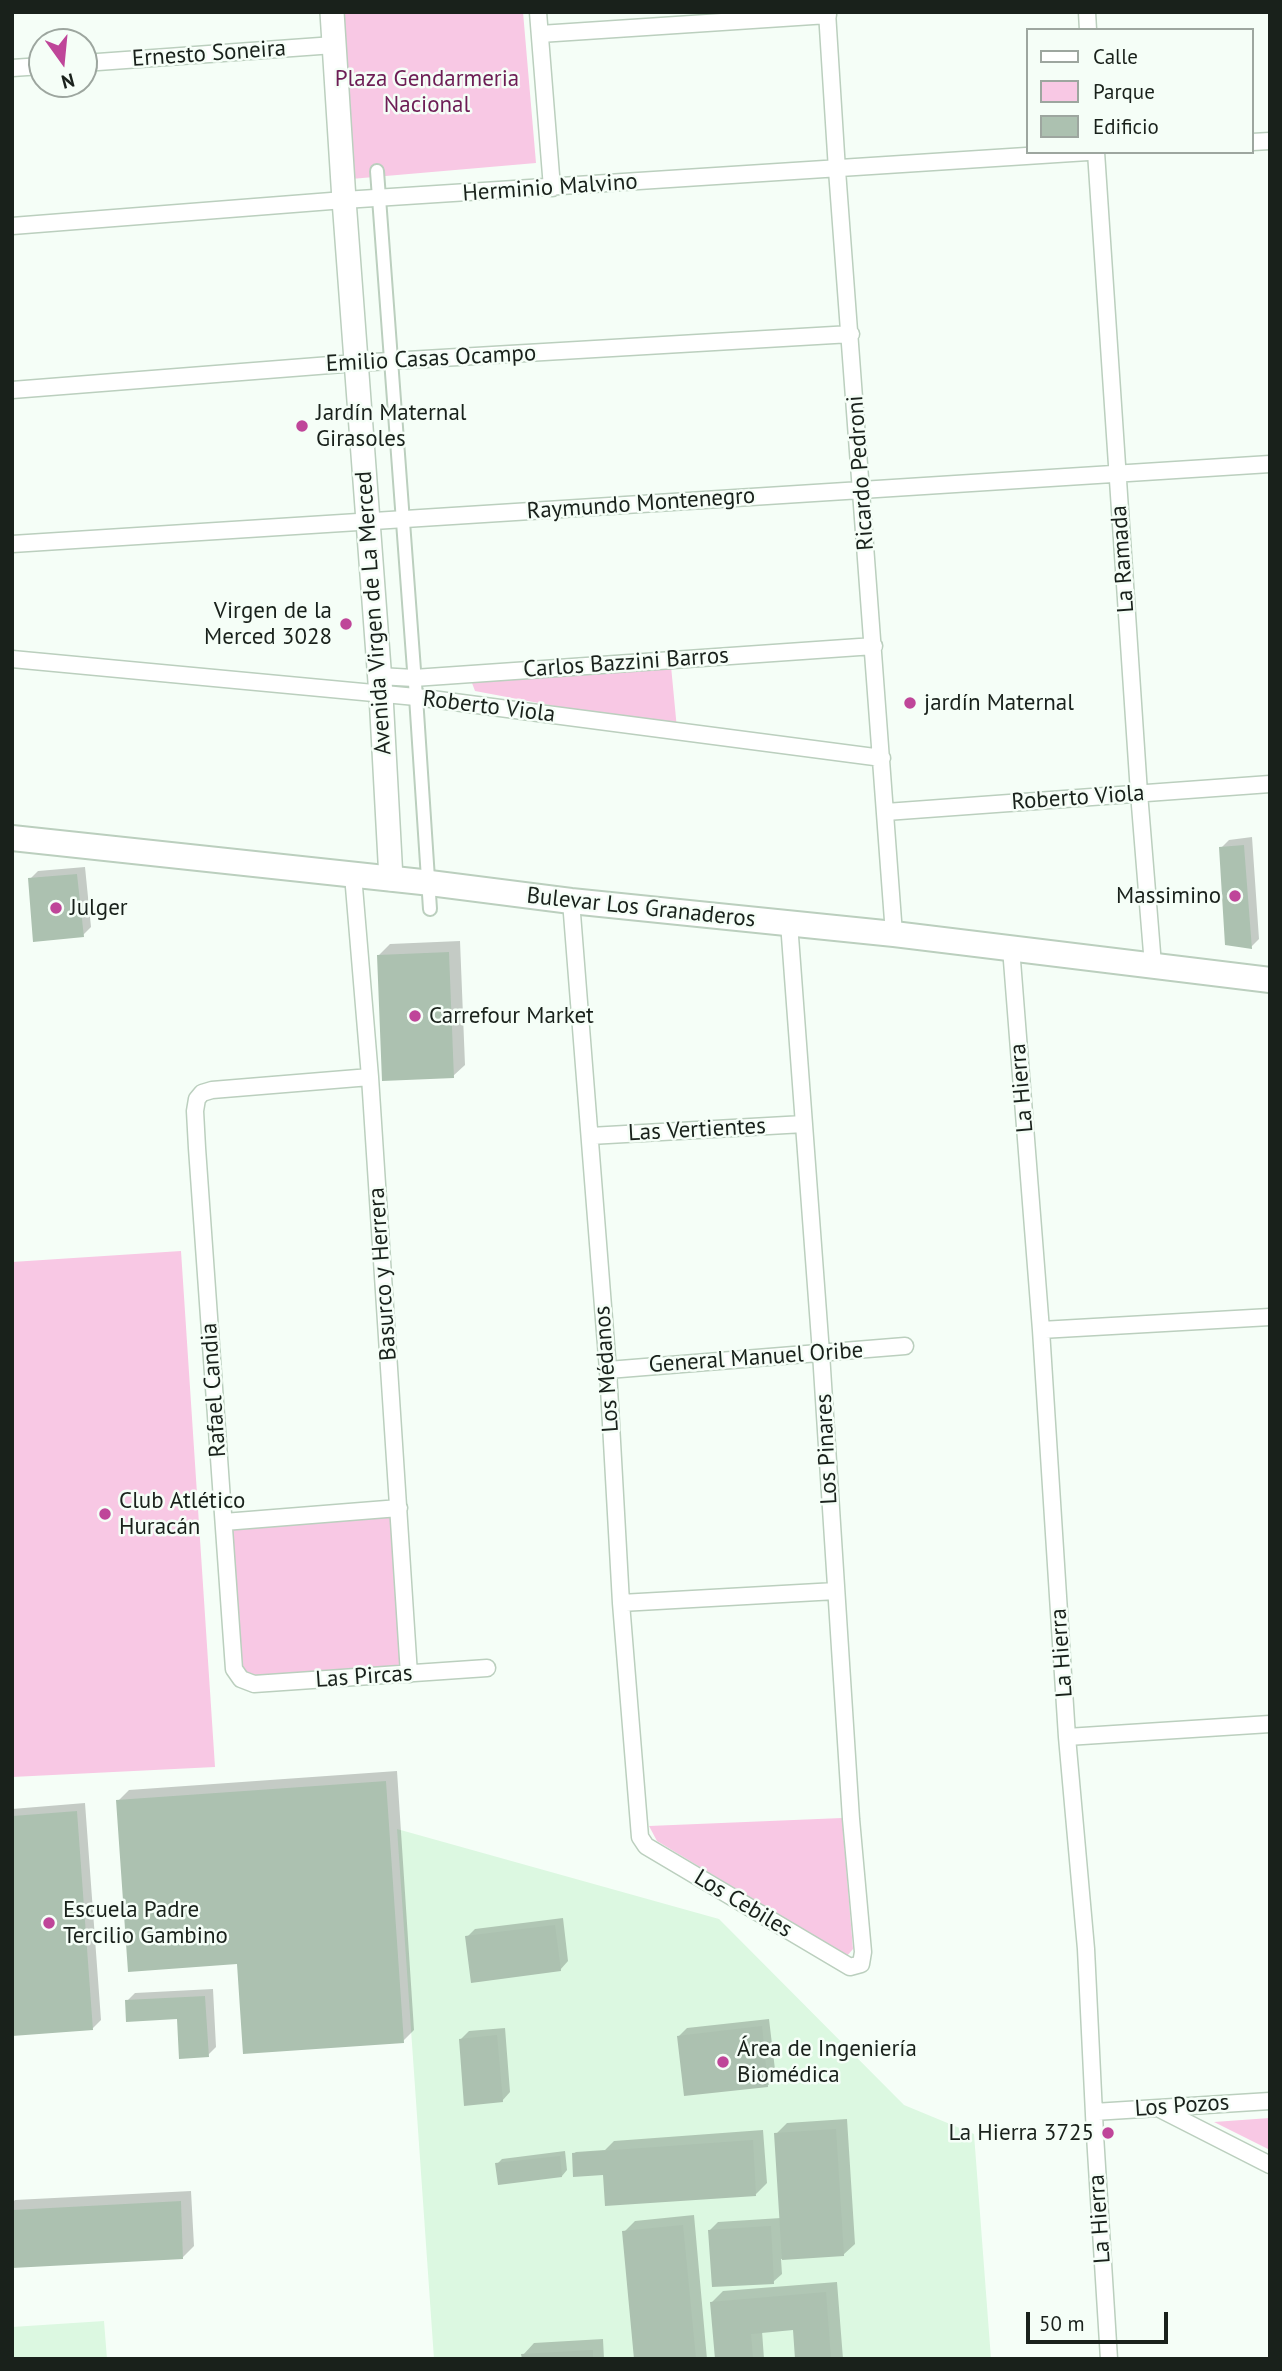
<!DOCTYPE html>
<html>
<head>
<meta charset="utf-8">
<style>
	body { margin:0 }
	#map { position:relative; width:1282px; height:2371px; overflow:hidden; background:#f5fef7; font-family:"PT Sans",sans-serif }
	canvas { display:block }
	.frame { position:absolute; inset:0; border:14px solid #19211b; pointer-events:none }
	.legend { position:absolute; left:1026px; top:28px; width:228px; height:126px; box-sizing:border-box; background:#f5fef7; border:2px solid #9da69f; margin:0; padding:9px 12px; list-style:none; font-size:21px; color:#19211b }
	.legend li { display:flex; align-items:center; gap:14px; height:35px }
	.legend b { width:35px; border:2px solid #9da69f }
	.north { position:absolute; left:28px; top:28px; width:70px; height:70px; box-sizing:border-box; background:#f5fef7; border:2px solid #9da69f; border-radius:50%; rotate:165deg; font-size:19px; font-weight:700; line-height:28px; text-align:center; color:#19211b }
	.north::after { content:''; display:block; margin:auto; width:24px; height:32px; background:#bf4699; clip-path:polygon(50% 0,100% 100%,50% 72%,0 100%) }
	.scale { position:absolute; left:1026px; top:2312px; width:142px; height:32px; box-sizing:border-box; border:4px solid #19211b; border-top:0; padding-left:9px; font-size:21px; line-height:24px; white-space:nowrap; color:#19211b; -webkit-text-stroke:5px #f5fef7; paint-order:stroke }
</style>
</head>
<body>
<div id="map">
<canvas width="1282" height="2371"></canvas>
<div class="frame"></div>
<ul class="legend">
<li><b style="height:9px;background:#fff"></b>Calle</li>
<li><b style="height:19px;background:#f8c8e4"></b>Parque</li>
<li><b style="height:19px;background:#acc1b0"></b>Edificio</li>
</ul>
<div class="north">N</div>
<div class="scale">50 m</div>
</div>
<script>
const c = document.querySelector('canvas').getContext('2d');
c.lineJoin = 'round';
function fill(path, color) {
  c.fillStyle = color;
  c.fill(path, 'evenodd');
}
function toPath(rows) {
  const path = new Path2D();
  for (const r of rows) {
    path.moveTo(r[0], r[1]);
    for (let i = 2; i < r.length; i += 2) path.lineTo(r[i], r[i + 1]);
  }
  return path;
}
function trace(path, color, width, dash) {
  c.strokeStyle = color;
  c.lineWidth = width;
  c.lineCap = dash ? 'butt' : 'round';
  c.setLineDash(dash || []);
  c.stroke(path);
}
function label(font, color, halo, rows, align = 'center') {
  c.font = font + ' "PT Sans",sans-serif';
  c.lineWidth = 5;
  c.setLineDash([]);
  c.textBaseline = 'middle';
  c.strokeStyle = halo;
  c.fillStyle = color;
  for (const [text, x, y, turn = 0] of rows) {
    c.save();
    c.translate(x, y);
    c.rotate((+turn || 0) * Math.PI / 180);
    c.textAlign = isNaN(turn) ? turn : align;
    if (halo) c.strokeText(text, 0, 0);
    c.fillText(text, 0, 0);
    c.restore();
  }
}
fill(toPath([
	[397,1829,719,1919,904,2105,974,2134,991,2359,434,2359],
	[104,2321,107,2359,12,2359,12,2327]
]), '#dcf8e1');
fill(toPath([
	[337,12,523,12,536,163,351,179],
	[671,666,677,729,475,691,472,683,476,677],
	[181,1251,215,1767,12,1777,12,1262],
	[399,1508,411,1673,241,1679,224,1522],
	[842,1818,853,1949,847,1956,657,1841,649,1826],
	[1270,2118,1270,2150,1214,2122]
]), '#f8c8e4');
fill(toPath([
	[1252,837,1259,939,1251,947,1221,848,1229,840],
	[85,867,91,927,83,935,30,879,38,871],
	[460,941,465,1065,453,1076,379,955,390,944],
	[397,1771,414,2030,403,2041,239,1962,118,1801,129,1790],
	[85,1803,101,2020,93,2028,12,2034,12,1809],
	[563,1918,568,1961,560,1970,467,1937,475,1929],
	[213,1989,216,2047,208,2055,178,2017,127,2001,135,1993],
	[769,2019,776,2078,767,2086,679,2036,687,2028],
	[505,2028,510,2092,502,2101,461,2039,469,2031],
	[847,2119,855,2244,843,2255,781,2259,782,2274,773,2282,710,2230,718,2222,781,2218,776,2134,787,2123],
	[763,2130,767,2183,756,2194,604,2173,573,2154,576,2152,605,2150,614,2141],
	[565,2151,567,2170,562,2176,497,2164,502,2159],
	[191,2191,194,2246,183,2257,12,2266,12,2203,15,2200],
	[694,2215,707,2359,636,2359,624,2232,635,2221],
	[837,2282,843,2359,797,2359,795,2328,762,2331,764,2359,716,2359,712,2302,723,2291],
	[603,2339,604,2359,524,2359,523,2355,534,2343]
]), '#0003');
fill(toPath([
	[1244,845,1252,949,1225,945,1219,847],
	[77,874,84,937,33,942,28,878],
	[449,952,454,1078,382,1081,377,955],
	[386,1781,404,2043,243,2054,237,1964,128,1972,116,1800],
	[77,1811,93,2030,12,2036,12,1816],
	[555,1925,561,1971,471,1983,465,1936],
	[205,1996,209,2057,179,2059,177,2019,126,2022,125,2000],
	[762,2026,768,2087,684,2096,677,2036],
	[497,2035,503,2102,464,2106,459,2039],
	[836,2129,844,2256,782,2260,774,2133],
	[753,2140,756,2196,605,2206,603,2175,573,2177,572,2153],
	[560,2156,562,2177,498,2185,495,2163],
	[181,2201,183,2259,12,2268,12,2210],
	[683,2225,696,2359,634,2359,622,2231],
	[771,2226,774,2284,712,2287,708,2230],
	[826,2292,831,2359,795,2359,793,2330,751,2334,753,2359,715,2359,710,2302],
	[593,2350,593,2359,522,2359,521,2354]
]), '#acc1b0');
const pedestrian = toPath([
	[377,171,416,697,430,909]
]);
const minor = toPath([
	[538,12,552,188],
	[827,12,837,170,894,934],
	[1087,12,1088,30],
	[540,34,828,15],
	[84,63,334,45],
	[12,68,42,66],
	[1252,142,1270,141],
	[1096,152,1139,793,1153,965],
	[12,226,344,200,1088,152],
	[12,390,356,363,851,334],
	[12,544,1270,464],
	[12,659,416,697,882,758],
	[379,676,414,678,874,646],
	[886,812,1270,784],
	[353,875,370,1077,409,1674],
	[571,901,608,1370,621,1603,640,1837,646,1846,850,1967,861,1964,863,1952,851,1819,821,1353,789,923],
	[1011,948,1041,1330,1067,1737,1086,1949,1095,2135,1109,2359],
	[370,1077,212,1090,202,1093,197,1099,195,1111,197,1148,234,1669,241,1679,254,1684,487,1668],
	[590,1136,804,1124],
	[1041,1330,1270,1317],
	[608,1370,905,1346],
	[224,1522,399,1508],
	[621,1603,836,1591],
	[1067,1737,1270,1724],
	[1160,2109,1270,2165],
	[1094,2112,1270,2101]
]);
const secondary = toPath([
	[332,12,344,200,381,695,391,879]
]);
const primary = toPath([
	[12,838,422,882,571,901,894,934,1270,980]
]);
trace(pedestrian, '#bbcfbe', 16);
trace(minor, '#bbcfbe', 19);
trace(secondary, '#bbcfbe', 26);
trace(primary, '#bbcfbe', 28);
trace(pedestrian, '#fff', 12);
trace(minor, '#fff', 16);
trace(secondary, '#fff', 23);
trace(primary, '#fff', 24);
for (const [x, y, r, color] of [
	[302,426,7,"#bf4699"],
	[346,624,7,"#bf4699"],
	[910,703,7,"#bf4699"],
	[1235,896,7,"#bf4699"],
	[56,908,7,"#bf4699"],
	[415,1016,7,"#bf4699"],
	[105,1514,7,"#bf4699"],
	[49,1923,7,"#bf4699"],
	[723,2062,7,"#bf4699"],
	[1108,2133,7,"#bf4699"]
]) {
  const dot = new Path2D();
  dot.arc(x, y, r, 0, 2 * Math.PI);
  c.fillStyle = color;
  c.fill(dot);
  trace(dot, '#f5fef7', 2.5);
}
label('23px', '#19211b', '#f5fef7', [
	["Ernesto Soneira",209,54,-4],
	["Herminio Malvino",550,188,-4],
	["Emilio Casas Ocampo",431,359,-3],
	["Ricardo Pedroni",861,473,-94],
	["Raymundo Montenegro",641,504,-4],
	["La Ramada",1123,559,-94],
	["Avenida Virgen de La Merced",374,613,-94],
	["Carlos Bazzini Barros",626,663,-4],
	["Roberto Viola",489,707,7],
	["Roberto Viola",1078,798,-4],
	["Bulevar Los Granaderos",641,908,6],
	["La Hierra",1022,1088,-95],
	["Las Vertientes",697,1130,-3],
	["Basurco y Herrera",383,1274,-94],
	["General Manuel Oribe",756,1358,-4],
	["Los Médanos",607,1369,-94],
	["Rafael Candia",214,1390,-94],
	["Los Pinares",827,1449,-93],
	["La Hierra",1062,1653,-94],
	["Las Pircas",364,1677,-4],
	["Los Cebiles",743,1904,31],
	["Los Pozos",1182,2106,-4],
	["La Hierra",1100,2219,-94]
]);
label('23px', '#6d1d55', '#f5fef7', [
	["Plaza Gendarmeria",427,79],
	["Nacional",427,105]
]);
label('23px', '#19211b', '#f5fef7', [
	["Jardín Maternal",316,413],
	["Girasoles",316,439],
	["Virgen de la",332,611,"right"],
	["Merced 3028",332,637,"right"],
	["jardín Maternal",924,703],
	["Massimino",1221,896,"right"],
	["Julger",70,908],
	["Carrefour Market",429,1016],
	["Club Atlético",119,1501],
	["Huracán",119,1527],
	["Escuela Padre",63,1910],
	["Tercilio Gambino",63,1936],
	["Área de Ingeniería",737,2049],
	["Biomédica",737,2075],
	["La Hierra 3725",1094,2133,"right"]
], 'left');
</script>
</body>
</html>
